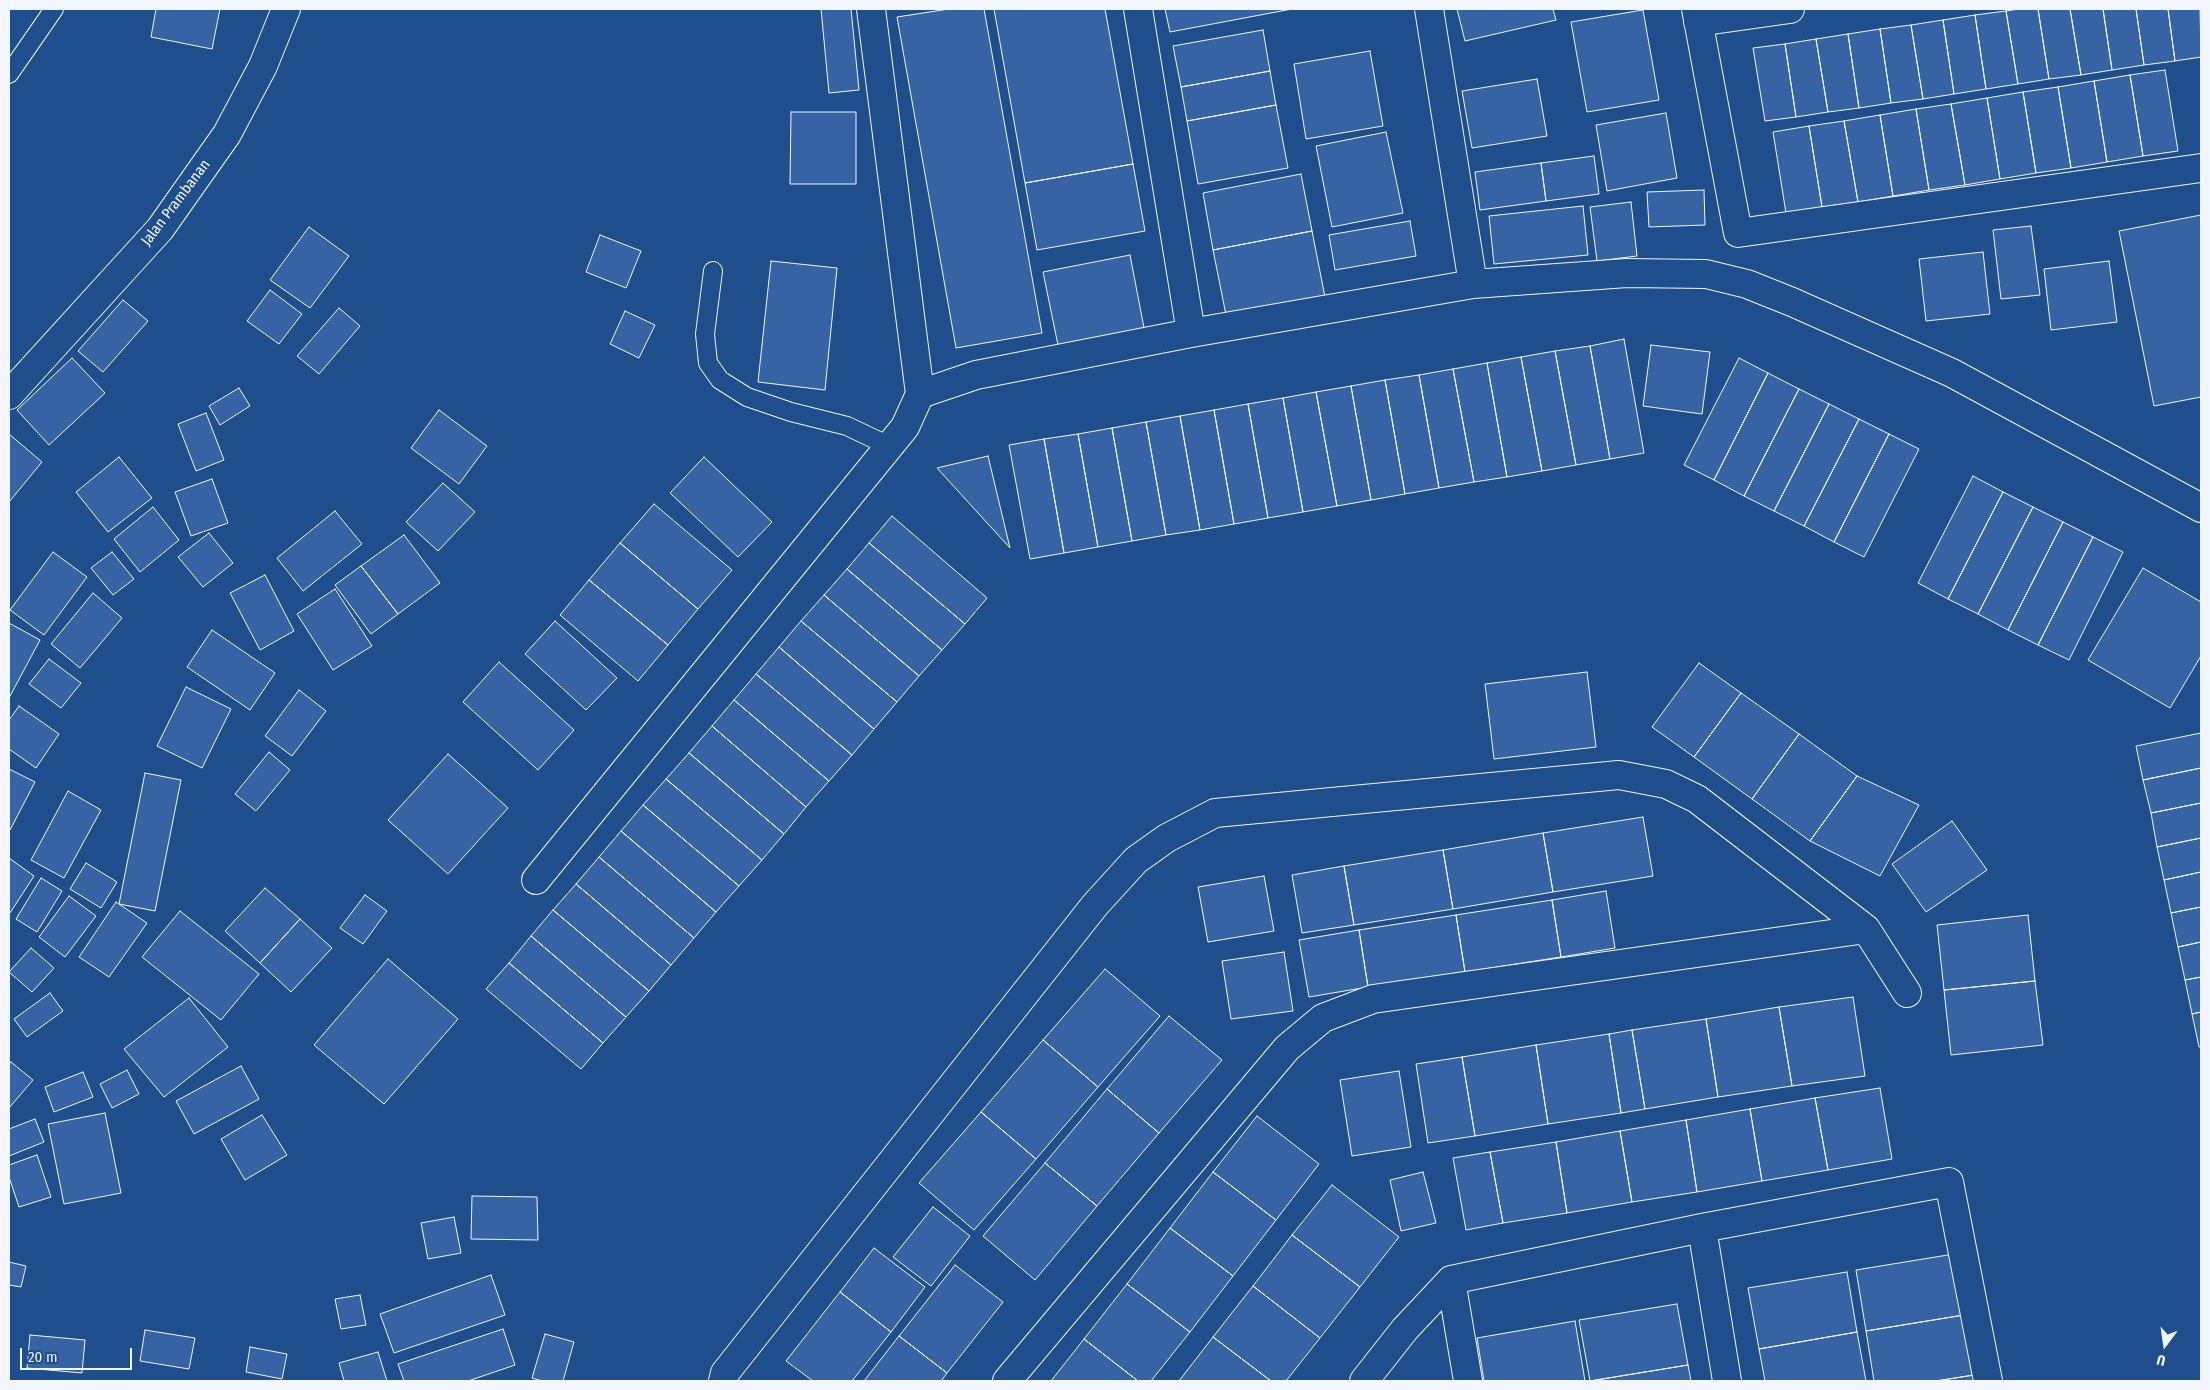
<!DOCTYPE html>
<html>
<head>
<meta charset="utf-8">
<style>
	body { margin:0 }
	#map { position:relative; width:2210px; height:1390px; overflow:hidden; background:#1f4e8c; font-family:"Fira Sans Condensed",sans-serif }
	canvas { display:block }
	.frame { position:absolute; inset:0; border:10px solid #f2f6ff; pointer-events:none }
	.north { position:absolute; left:2140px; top:1320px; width:50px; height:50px; -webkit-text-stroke:4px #1f4e8c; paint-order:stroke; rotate:194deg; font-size:14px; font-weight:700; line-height:20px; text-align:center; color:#f2f6ff }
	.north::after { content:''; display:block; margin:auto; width:18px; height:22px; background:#f2f6ff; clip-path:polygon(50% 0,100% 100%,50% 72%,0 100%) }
	.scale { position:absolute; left:20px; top:1348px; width:112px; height:22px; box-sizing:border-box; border:2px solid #f2f6ff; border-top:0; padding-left:6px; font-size:15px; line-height:18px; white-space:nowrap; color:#f2f6ff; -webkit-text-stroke:4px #1f4e8c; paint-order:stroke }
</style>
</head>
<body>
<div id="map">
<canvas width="2210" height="1390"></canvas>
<div class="frame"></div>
<div class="north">U</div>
<div class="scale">20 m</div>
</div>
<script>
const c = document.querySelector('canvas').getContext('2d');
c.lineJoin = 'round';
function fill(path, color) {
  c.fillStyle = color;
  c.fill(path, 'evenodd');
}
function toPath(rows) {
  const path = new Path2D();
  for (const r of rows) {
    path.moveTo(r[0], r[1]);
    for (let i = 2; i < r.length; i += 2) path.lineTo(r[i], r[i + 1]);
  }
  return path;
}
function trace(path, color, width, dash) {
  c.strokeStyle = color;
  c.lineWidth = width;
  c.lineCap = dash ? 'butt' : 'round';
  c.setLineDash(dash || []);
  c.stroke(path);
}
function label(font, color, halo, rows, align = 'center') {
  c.font = font + ' "Fira Sans Condensed",sans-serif';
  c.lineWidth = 4;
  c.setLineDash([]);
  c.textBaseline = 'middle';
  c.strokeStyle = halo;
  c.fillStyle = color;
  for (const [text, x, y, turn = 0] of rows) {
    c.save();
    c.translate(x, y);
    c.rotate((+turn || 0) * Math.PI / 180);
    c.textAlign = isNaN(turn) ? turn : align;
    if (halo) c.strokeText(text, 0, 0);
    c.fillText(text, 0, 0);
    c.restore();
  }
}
const building = toPath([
	[156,9,220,9,212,49,151,37,156,9],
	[821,9,851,9,859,90,829,93,821,9],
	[949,9,984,9,1042,333,956,348,897,17,949,9],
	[994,9,1105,9,1133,164,1025,183,994,9],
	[1165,9,1292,9,1170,32,1165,9],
	[1457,9,1553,9,1556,20,1465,41,1457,9],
	[2019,9,2038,9,2049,79,2018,84,2006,11,2019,9],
	[2038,9,2070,9,2081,75,2049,79,2038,9],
	[2070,9,2103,9,2112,70,2081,75,2070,9],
	[2103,9,2136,9,2144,65,2112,70,2103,9],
	[2136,9,2168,9,2175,61,2144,65,2136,9],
	[2168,9,2200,9,2201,57,2175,61,2168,9],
	[1643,10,1659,100,1587,112,1571,22,1643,10],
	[2006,11,2018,84,1986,89,1975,15,2006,11],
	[1975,15,1986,89,1954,94,1943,20,1975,15],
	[1943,20,1954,94,1923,99,1911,25,1943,20],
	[1911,25,1923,99,1891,103,1880,29,1911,25],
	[1880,29,1891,103,1859,108,1848,34,1880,29],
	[1263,30,1270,71,1181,87,1173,46,1263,30],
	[1848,34,1859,108,1828,112,1816,39,1848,34],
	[1816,39,1828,112,1796,117,1785,44,1816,39],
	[1785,44,1796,117,1765,121,1753,48,1785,44],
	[1370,51,1383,126,1306,139,1294,64,1370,51],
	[2165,70,2178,151,2143,156,2130,75,2165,70],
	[1270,71,1276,105,1187,121,1181,87,1270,71],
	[2130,75,2143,156,2107,162,2094,81,2130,75],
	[1537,79,1547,136,1472,148,1462,91,1537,79],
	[2094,81,2107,162,2071,168,2058,87,2094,81],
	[2058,87,2071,168,2036,173,2023,92,2058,87],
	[2023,92,2036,173,2000,179,1987,98,2023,92],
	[1987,98,2000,179,1965,185,1951,104,1987,98],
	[1951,104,1965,185,1929,190,1916,109,1951,104],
	[1276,105,1288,168,1198,184,1187,121,1276,105],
	[1916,109,1929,190,1893,196,1880,115,1916,109],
	[791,112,856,112,856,184,790,184,791,112],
	[1666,113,1677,178,1607,191,1596,125,1666,113],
	[1880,115,1893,196,1858,202,1844,121,1880,115],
	[1844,121,1858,202,1822,207,1809,126,1844,121],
	[1809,126,1822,207,1786,213,1773,132,1809,126],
	[1386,132,1403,213,1332,227,1316,146,1386,132],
	[1594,156,1599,194,1546,201,1541,163,1594,156],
	[1541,163,1546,201,1480,210,1475,172,1541,163],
	[1133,164,1145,231,1037,250,1025,183,1133,164],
	[1301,174,1312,231,1213,250,1203,193,1301,174],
	[1704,190,1705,225,1649,227,1647,192,1704,190],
	[1631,202,1637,256,1597,261,1590,207,1631,202],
	[1583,206,1588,255,1494,264,1489,216,1583,206],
	[2201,215,2201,397,2154,406,2119,231,2201,215],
	[1410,221,1416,256,1335,270,1329,235,1410,221],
	[2031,226,2040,295,2001,299,1993,230,2031,226],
	[309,227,349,256,310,308,270,280,309,227],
	[1312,231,1325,297,1226,315,1213,250,1312,231],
	[600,235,641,251,626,288,586,272,600,235],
	[1983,252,1990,314,1926,321,1919,259,1983,252],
	[1130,255,1145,333,1059,350,1043,272,1130,255],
	[771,261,837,268,825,390,758,382,771,261],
	[2109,261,2117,322,2051,330,2044,269,2109,261],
	[270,290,302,314,279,344,247,321,270,290],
	[123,300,148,321,103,372,78,351,123,300],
	[339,308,360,326,319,374,297,356,339,308],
	[625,311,655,325,639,358,610,344,625,311],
	[1624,339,1644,453,1610,459,1590,346,1624,339],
	[1651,345,1710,352,1702,414,1643,406,1651,345],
	[1590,346,1610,459,1576,465,1555,351,1590,346],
	[1555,351,1576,465,1542,471,1521,357,1555,351],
	[1521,357,1542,471,1507,477,1487,363,1521,357],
	[72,358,105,393,49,445,17,410,72,358],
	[1739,358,1768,373,1714,480,1684,465,1739,358],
	[1487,363,1507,477,1474,482,1453,369,1487,363],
	[1453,369,1474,482,1439,488,1419,375,1453,369],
	[1768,373,1799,389,1744,496,1714,480,1768,373],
	[1419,375,1439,488,1405,494,1385,380,1419,375],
	[1385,380,1405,494,1371,500,1351,386,1385,380],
	[1351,386,1371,500,1337,506,1316,392,1351,386],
	[239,388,250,406,220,425,209,406,239,388],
	[1799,389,1829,404,1774,511,1744,496,1799,389],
	[1316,392,1337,506,1303,512,1283,398,1316,392],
	[1283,398,1303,512,1268,518,1248,404,1283,398],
	[1248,404,1268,518,1234,524,1214,410,1248,404],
	[1829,404,1859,419,1804,526,1774,511,1829,404],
	[439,410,487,446,459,484,411,448,439,410],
	[1214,410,1234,524,1200,530,1180,416,1214,410],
	[206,413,224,460,196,471,178,424,206,413],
	[1180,416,1200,530,1166,535,1146,422,1180,416],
	[1859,419,1889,434,1834,542,1804,526,1859,419],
	[1146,422,1166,535,1132,541,1112,428,1146,422],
	[1112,428,1132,541,1098,547,1078,434,1112,428],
	[9,434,42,462,9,502,9,434],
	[1078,434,1098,547,1064,553,1044,439,1078,434],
	[1889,434,1919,449,1864,557,1834,542,1889,434],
	[1044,439,1064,553,1030,559,1009,445,1044,439],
	[988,456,1010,548,937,468,988,456],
	[119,457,152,498,108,532,76,492,119,457],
	[704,457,772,522,738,557,670,493,704,457],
	[1973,476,2003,492,1948,599,1918,583,1973,476],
	[212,479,228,523,191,536,175,492,212,479],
	[443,483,475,512,438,551,406,522,443,483],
	[2003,492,2033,507,1978,614,1948,599,2003,492],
	[654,504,732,570,698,609,620,543,654,504],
	[153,507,179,540,140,572,114,539,153,507],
	[2033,507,2063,522,2008,630,1978,614,2033,507],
	[335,511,362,544,303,591,277,558,335,511],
	[892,516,987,598,965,624,869,543,892,516],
	[2063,522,2093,537,2038,645,2008,630,2063,522],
	[209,533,233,563,203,587,178,557,209,533],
	[404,535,440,583,398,614,361,566,404,535],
	[2093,537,2123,552,2069,660,2038,645,2093,537],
	[620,543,698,609,668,645,589,580,620,543],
	[869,543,965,624,942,650,847,569,869,543],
	[53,552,87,577,44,635,10,610,53,552],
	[112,552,134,579,113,595,91,568,112,552],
	[361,566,398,614,371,634,335,585,361,566],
	[2143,568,2201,602,2201,656,2170,708,2088,660,2143,568],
	[847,569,942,650,919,676,824,595,847,569],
	[265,575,294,631,260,650,230,593,265,575],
	[589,580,668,645,638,681,560,615,589,580],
	[335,589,372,646,333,670,297,614,335,589],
	[93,593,122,618,80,668,51,644,93,593],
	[824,595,919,676,897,702,801,621,824,595],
	[555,621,617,678,586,710,525,654,555,621],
	[801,621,897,702,874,729,779,647,801,621],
	[9,623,40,640,9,698,9,623],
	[212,630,275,673,250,710,187,667,212,630],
	[779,647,874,729,852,755,756,674,779,647],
	[49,659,81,683,61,708,29,684,49,659],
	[499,662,574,730,538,770,463,702,499,662],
	[1699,663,1741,693,1694,757,1652,727,1699,663],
	[1587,672,1596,747,1494,759,1485,684,1587,672],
	[756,674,852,755,829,781,734,700,756,674],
	[186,687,231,709,202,768,157,746,186,687],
	[299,690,326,711,292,756,265,736,299,690],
	[1741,693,1799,734,1752,799,1694,757,1741,693],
	[734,700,829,781,806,807,712,726,734,700],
	[19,706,59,734,36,768,9,749,9,720,19,706],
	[712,726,806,807,784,834,689,753,712,726],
	[2201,733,2201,768,2143,780,2136,746,2201,733],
	[1799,734,1857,776,1810,841,1752,799,1799,734],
	[269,752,290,770,256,811,235,794,269,752],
	[689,753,784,834,762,860,666,779,689,753],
	[448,754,508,808,448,874,388,820,448,754],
	[2201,768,2201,803,2151,813,2143,780,2201,768],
	[9,769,35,782,10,830,9,829,9,769],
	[145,773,181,780,155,911,119,904,145,773],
	[1857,776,1919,805,1880,876,1810,841,1857,776],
	[666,779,762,860,739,886,643,805,666,779],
	[68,791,101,810,64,878,31,860,68,791],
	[2201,803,2201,838,2157,847,2151,813,2201,803],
	[643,805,739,886,716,912,621,831,643,805],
	[1643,817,1653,876,1553,892,1543,833,1643,817],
	[1952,821,1987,870,1926,912,1892,864,1952,821],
	[621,831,716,912,694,938,599,857,621,831],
	[1543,833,1553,892,1453,909,1443,850,1543,833],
	[2201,838,2201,872,2164,880,2157,847,2201,838],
	[1443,850,1453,909,1354,925,1344,866,1443,850],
	[599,857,694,938,671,965,576,884,599,857],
	[9,858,34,876,10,913,9,912,9,858],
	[86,863,117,882,101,908,70,889,86,863],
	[1344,866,1354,925,1302,933,1292,875,1344,866],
	[2201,872,2201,907,2171,913,2164,880,2201,872],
	[1264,876,1274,931,1208,942,1198,887,1264,876],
	[41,878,62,891,37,932,16,919,41,878],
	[576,884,671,965,649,991,553,910,576,884],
	[265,888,300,919,260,963,225,931,265,888],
	[1606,891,1615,948,1561,957,1552,900,1606,891],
	[365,895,387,911,363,944,340,928,365,895],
	[69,896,96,916,65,957,39,937,69,896],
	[1552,900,1561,957,1465,972,1456,915,1552,900],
	[116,902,147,923,109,977,79,957,116,902],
	[2201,907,2201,942,2178,947,2171,913,2201,907],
	[553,910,649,991,626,1017,531,936,553,910],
	[180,911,259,974,221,1020,142,957,180,911],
	[1456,915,1465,972,1368,987,1359,930,1456,915],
	[2028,915,2035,981,1944,990,1937,925,2028,915],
	[300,919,332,948,291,992,260,963,300,919],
	[1359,930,1368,987,1309,997,1299,940,1359,930],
	[531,936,626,1017,603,1043,509,963,531,936],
	[2201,942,2201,977,2185,980,2178,947,2201,942],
	[31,948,54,968,32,992,9,972,31,948],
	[1284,952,1293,1011,1231,1019,1222,961,1284,952],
	[388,959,458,1019,384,1104,314,1045,388,959],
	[509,963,603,1043,581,1069,486,989,509,963],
	[1105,969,1160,1016,1098,1087,1043,1040,1105,969],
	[2201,977,2201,1012,2192,1014,2185,980,2201,977],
	[2035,981,2043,1045,1951,1055,1944,990,2035,981],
	[50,993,63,1011,27,1037,14,1019,50,993],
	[1853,997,1865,1076,1792,1086,1779,1007,1853,997],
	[189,998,228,1047,164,1097,124,1049,189,998],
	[1779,1007,1792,1086,1718,1097,1706,1019,1779,1007],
	[2201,1012,2201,1047,2199,1047,2192,1014,2201,1012],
	[1169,1016,1222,1060,1159,1133,1107,1089,1169,1016],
	[1706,1019,1718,1097,1645,1109,1632,1030,1706,1019],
	[1632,1030,1645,1109,1621,1113,1609,1034,1632,1030],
	[1609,1034,1621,1113,1548,1124,1536,1045,1609,1034],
	[1043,1040,1098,1087,1036,1159,981,1112,1043,1040],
	[1536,1045,1548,1124,1475,1136,1462,1057,1536,1045],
	[1462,1057,1475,1136,1428,1143,1416,1064,1462,1057],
	[11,1062,33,1080,9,1108,9,1064,11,1062],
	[241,1066,259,1099,194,1134,176,1101,241,1066],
	[127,1070,139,1094,112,1108,100,1084,127,1070],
	[1399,1071,1411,1147,1352,1156,1340,1080,1399,1071],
	[83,1072,93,1097,54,1112,45,1087,83,1072],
	[1880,1088,1892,1159,1828,1170,1815,1098,1880,1088],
	[1107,1089,1159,1133,1097,1206,1045,1163,1107,1089],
	[1815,1098,1828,1170,1762,1181,1750,1109,1815,1098],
	[1750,1109,1762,1181,1697,1192,1686,1120,1750,1109],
	[981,1112,1036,1159,974,1230,919,1183,981,1112],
	[105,1113,121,1193,64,1204,48,1124,105,1113],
	[262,1115,287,1155,245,1180,221,1139,262,1115],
	[1257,1116,1319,1164,1276,1220,1213,1172,1257,1116],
	[35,1119,44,1142,9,1156,9,1129,35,1119],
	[1686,1120,1697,1192,1632,1202,1620,1131,1686,1120],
	[1620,1131,1632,1202,1567,1213,1556,1142,1620,1131],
	[1556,1142,1567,1213,1503,1223,1490,1152,1556,1142],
	[1490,1152,1503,1223,1466,1230,1453,1158,1490,1152],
	[37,1155,51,1197,19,1207,9,1177,9,1165,37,1155],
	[1045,1163,1097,1206,1035,1280,983,1236,1045,1163],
	[1213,1172,1276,1220,1233,1276,1170,1228,1213,1172],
	[1423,1172,1436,1223,1401,1231,1390,1180,1423,1172],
	[1332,1185,1399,1237,1360,1287,1292,1235,1332,1185],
	[472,1196,537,1197,538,1240,471,1239,472,1196],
	[933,1207,970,1236,931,1286,893,1257,933,1207],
	[454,1217,461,1253,428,1259,421,1223,454,1217],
	[1170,1228,1233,1276,1190,1332,1127,1284,1170,1228],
	[1292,1235,1360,1287,1320,1338,1253,1286,1292,1235],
	[874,1248,925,1287,891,1332,840,1292,874,1248],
	[1954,1254,1964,1315,1866,1331,1856,1270,1954,1254],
	[9,1262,26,1266,21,1287,9,1285,9,1262],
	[955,1265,1003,1302,947,1373,899,1336,955,1265],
	[1847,1272,1857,1332,1759,1349,1748,1288,1847,1272],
	[491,1275,505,1315,394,1353,380,1314,491,1275],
	[1127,1284,1190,1332,1151,1381,1138,1381,1084,1339,1127,1284],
	[1253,1286,1320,1338,1286,1381,1271,1381,1213,1337,1253,1286],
	[840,1292,891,1332,852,1381,813,1381,786,1361,840,1292],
	[360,1295,366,1325,341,1329,335,1299,360,1295],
	[1677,1304,1688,1365,1590,1381,1579,1320,1677,1304],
	[1964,1315,1974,1375,1936,1381,1874,1381,1866,1331,1964,1315],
	[1575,1321,1585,1381,1484,1381,1477,1338,1575,1321],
	[503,1329,515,1365,468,1381,404,1381,398,1364,503,1329],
	[145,1330,195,1338,189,1369,140,1361,145,1330],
	[1857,1332,1866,1381,1765,1381,1759,1349,1857,1332],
	[545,1334,574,1342,563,1381,542,1381,532,1378,545,1334],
	[30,1335,85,1340,82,1373,27,1368,30,1335],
	[899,1336,947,1373,941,1381,864,1381,899,1336],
	[1213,1337,1271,1381,1179,1381,1213,1337],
	[1084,1339,1138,1381,1051,1381,1084,1339],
	[250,1347,287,1354,282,1379,246,1372,250,1347],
	[378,1352,387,1381,344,1381,339,1363,378,1352],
	[1688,1365,1691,1381,1590,1381,1688,1365],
	[1974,1375,1975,1381,1936,1381,1974,1375]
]);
fill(building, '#3563a3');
trace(building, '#f2f6ff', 1);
const service = toPath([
	[9,74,54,9],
	[713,271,705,334,708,363,720,380,747,397,791,412,847,426,889,446]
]);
const minor = toPath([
	[871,9,920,394],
	[1138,9,1191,333],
	[1429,9,1473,284],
	[1696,9,1738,233,2201,168],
	[1698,22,1790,9],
	[9,395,160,229,227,134,263,66,286,9],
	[536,880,905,427,920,394,976,375,1191,333,1473,284,1627,273,1706,274,1747,284,1792,302,1952,373,2201,508],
	[1702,1228,1727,1381],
	[1451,1280,1468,1381],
	[723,1381,725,1373,1095,905,1136,860,1167,838,1215,813,1619,775,1666,784,1697,799,1866,929,1907,993],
	[1007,1381,1287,1048,1323,1018,1373,999,1866,929],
	[1364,1381,1405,1329,1451,1280,1702,1228,1949,1182,1988,1381]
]);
trace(service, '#f2f6ff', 20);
trace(minor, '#f2f6ff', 30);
trace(service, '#1f4e8c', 18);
trace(minor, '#1f4e8c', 28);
label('15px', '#f2f6ff', '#1f4e8c', [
	["Jalan Prambanan",176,203,-53]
]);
</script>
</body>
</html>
